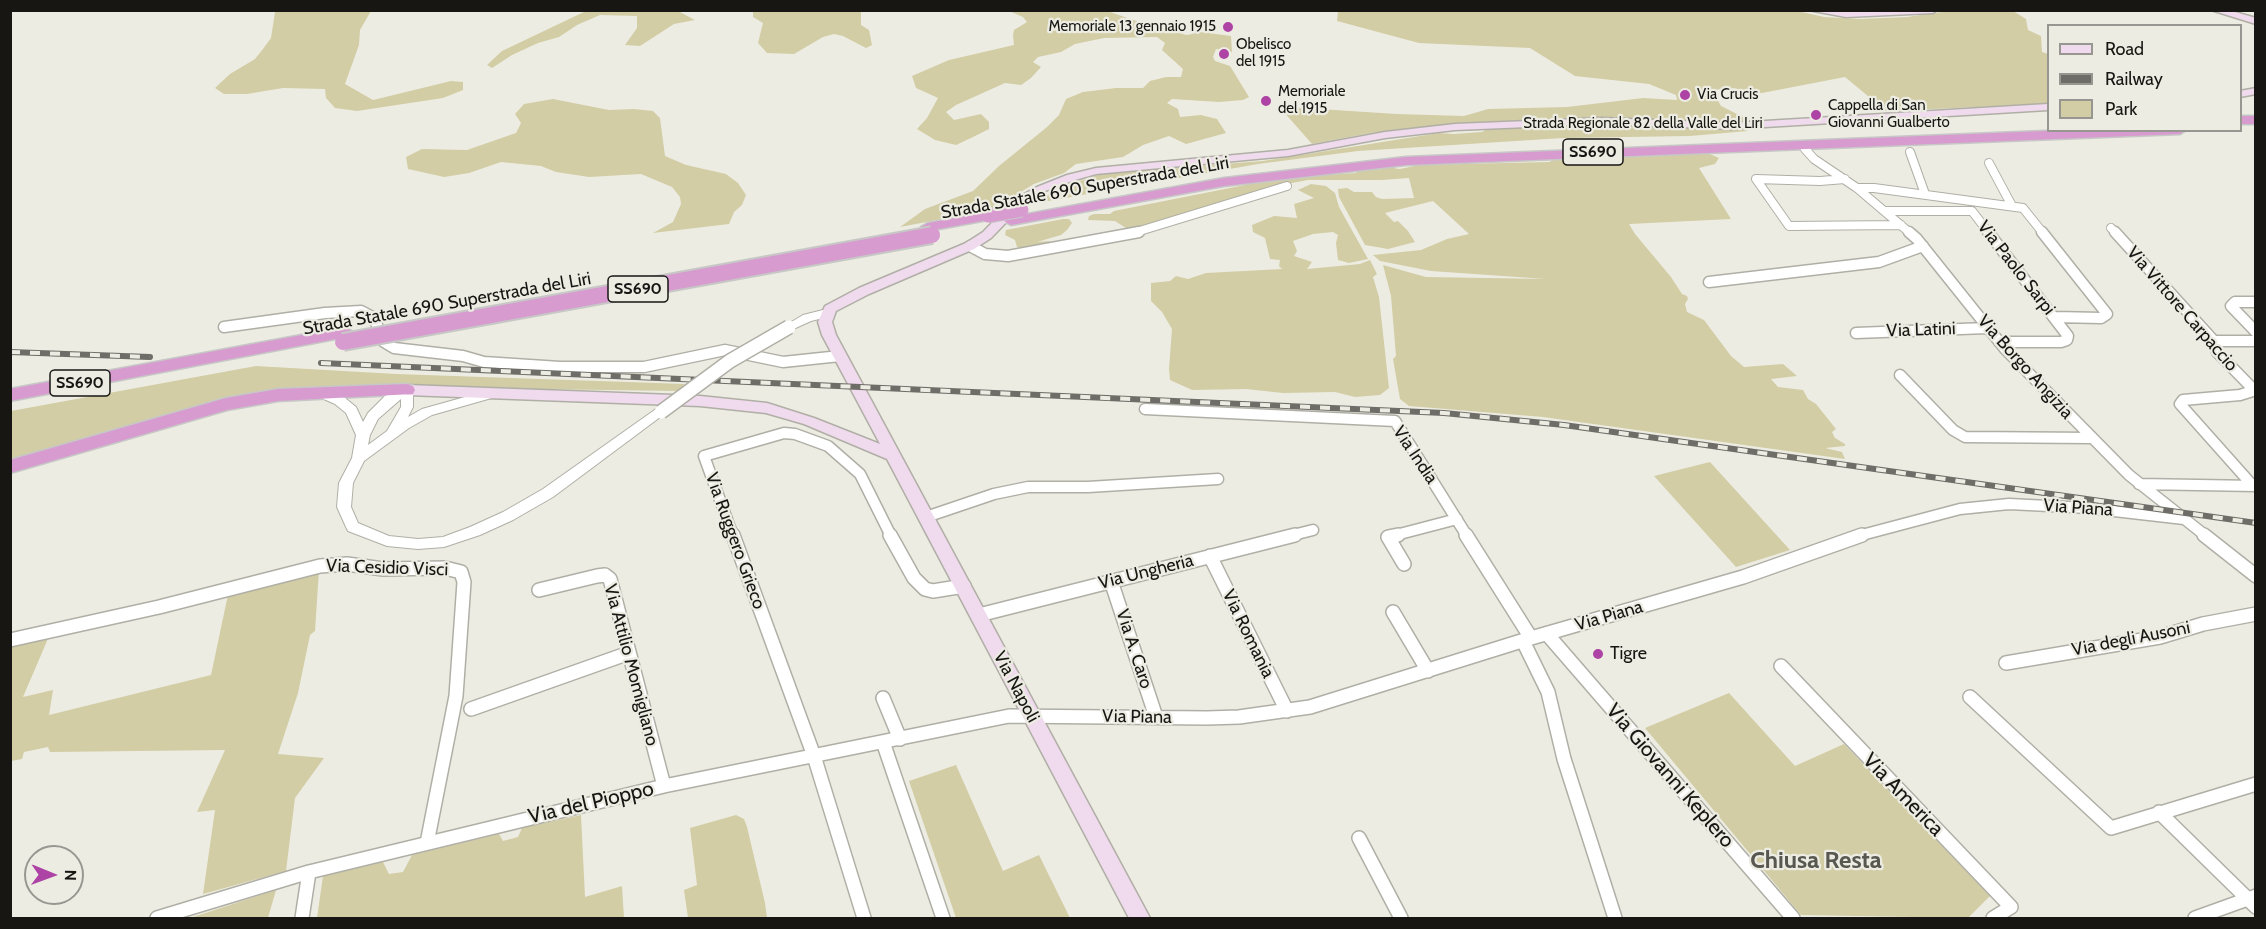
<!DOCTYPE html>
<html>
<head>
<meta charset="utf-8">
<style>
	body { margin:0 }
	#map { position:relative; width:2266px; height:929px; overflow:hidden; background:#edece3; font-family:Cabin,sans-serif }
	canvas { display:block }
	.frame { position:absolute; inset:0; border:12px solid #171613; pointer-events:none }
	.legend { position:absolute; left:2047px; top:24px; width:195px; height:108px; box-sizing:border-box; background:#edece3; border:2px solid #979690; margin:0; padding:8px 10px; list-style:none; font-size:18px; color:#171613 }
	.legend li { display:flex; align-items:center; gap:12px; height:30px }
	.legend b { width:30px; border:2px solid #979690 }
	.north { position:absolute; left:24px; top:845px; width:60px; height:60px; box-sizing:border-box; background:#edece3; border:2px solid #979690; border-radius:50%; rotate:91deg; font-size:16px; font-weight:700; line-height:24px; text-align:center; color:#171613 }
	.north::after { content:''; display:block; margin:auto; width:21px; height:27px; background:#ad43a4; clip-path:polygon(50% 0,100% 100%,50% 72%,0 100%) }
</style>
</head>
<body>
<div id="map">
<canvas width="2266" height="929"></canvas>
<div class="frame"></div>
<ul class="legend">
<li><b style="height:8px;background:#f0daed"></b>Road</li>
<li><b style="height:8px;background:#6e6d67"></b>Railway</li>
<li><b style="height:16px;background:#d2cda4"></b>Park</li>
</ul>
<div class="north">N</div>
</div>
<script>
const c = document.querySelector('canvas').getContext('2d');
c.lineJoin = 'round';
function fill(path, color) {
  c.fillStyle = color;
  c.fill(path, 'evenodd');
}
function toPath(rows) {
  const path = new Path2D();
  for (const r of rows) {
    path.moveTo(r[0], r[1]);
    for (let i = 2; i < r.length; i += 2) path.lineTo(r[i], r[i + 1]);
  }
  return path;
}
function trace(path, color, width, dash) {
  c.strokeStyle = color;
  c.lineWidth = width;
  c.lineCap = dash ? 'butt' : 'round';
  c.setLineDash(dash || []);
  c.stroke(path);
}
function label(font, color, halo, rows, align = 'center') {
  c.font = font + ' Cabin,sans-serif';
  c.lineWidth = 4.5;
  c.setLineDash([]);
  c.textBaseline = 'middle';
  c.strokeStyle = halo;
  c.fillStyle = color;
  for (const [text, x, y, turn = 0] of rows) {
    c.save();
    c.translate(x, y);
    c.rotate((+turn || 0) * Math.PI / 180);
    c.textAlign = isNaN(turn) ? turn : align;
    if (halo) c.strokeText(text, 0, 0);
    c.fillText(text, 0, 0);
    c.restore();
  }
}
fill(toPath([
	[1793,10,1824,17,1860,19,1907,17,1949,11,2013,11,2026,19,2028,30,2041,36,2042,52,2048,54,2048,104,1886,111,1845,77,1762,93,1731,88,1712,90,1721,106,1755,123,1714,123,1613,118,1516,121,1440,125,1371,133,1312,144,1282,110,1303,108,1397,114,1464,116,1488,109,1567,107,1643,98,1677,100,1676,95,1649,84,1575,76,1530,48,1419,43,1337,21,1338,11],
	[371,11,360,30,359,45,345,84,373,100,451,81,463,82,463,90,443,98,357,111,335,108,326,98,325,89,283,88,247,94,224,94,215,88,230,74,255,59,263,49,271,38,275,12,273,11],
	[586,11,678,11,695,20,674,24,640,46,625,45,637,28,637,16,600,15,577,25,559,37,538,43,512,55,492,68,487,65,502,51],
	[753,11,861,11,861,25,869,30,872,45,866,48,843,36,834,34,823,37,794,54,767,53,758,43,763,23,753,17],
	[1009,11,1107,11,1154,27,1187,35,1201,32,1231,36,1232,52,1216,49,1213,57,1215,61,1230,66,1249,97,1243,100,1219,102,1172,99,1167,103,1178,109,1180,117,1201,115,1217,119,1226,133,1186,144,1169,136,1143,145,1123,157,1076,164,1064,173,1034,184,1011,198,1005,207,900,227,925,209,973,191,999,166,1047,127,1059,115,1066,99,1083,92,1116,88,1143,88,1150,81,1166,77,1181,77,1183,69,1162,50,1165,43,1157,37,1104,38,1075,44,1061,52,1038,57,1033,62,1041,67,1031,78,1021,85,1005,83,956,105,946,112,954,120,981,114,989,122,989,129,973,137,956,145,935,140,917,129,927,118,938,98,916,88,912,76,949,60,1014,45,1013,35,1014,30,1027,22,1023,17],
	[553,99,609,110,634,109,653,111,660,118,665,156,686,165,726,174,738,183,746,195,742,205,734,212,729,224,653,233,673,222,681,204,680,197,672,187,641,174,589,177,556,172,541,166,501,162,469,173,444,177,408,169,406,157,422,149,467,150,516,133,521,123,515,114,524,104],
	[1574,124,1641,124,1711,130,1737,128,1748,131,1690,136,1563,138,1358,151,1258,164,1031,204,1064,186,1104,173,1263,161,1439,133,1454,134,1482,132,1487,129],
	[1705,152,1719,158,1715,164,1699,168,1731,219,1629,224,1635,234,1671,277,1682,294,1687,296,1688,299,1685,304,1687,312,1704,320,1731,356,1744,367,1783,364,1797,376,1771,379,1778,387,1803,390,1808,399,1816,404,1836,429,1832,432,1835,438,1845,444,1845,446,1825,448,1842,452,1845,459,1543,417,1409,406,1400,399,1393,359,1396,356,1391,296,1383,265,1426,277,1546,279,1431,271,1380,261,1373,255,1421,250,1447,239,1469,234,1433,201,1385,213,1394,222,1398,221,1408,231,1415,242,1388,249,1365,245,1339,197,1338,189,1347,188,1354,192,1372,192,1376,197,1382,199,1414,198,1409,178,1382,180,1308,180,1281,185,1129,230,1115,221,1088,220,1089,216,1094,214,1110,214,1114,211,1250,184,1307,176,1356,173,1362,169,1387,167,1400,169,1419,165,1549,162,1560,157,1665,156],
	[1311,184,1326,186,1335,193,1339,207,1368,259,1349,263,1338,260,1336,243,1338,235,1333,232,1313,234,1293,241,1297,251,1294,256,1312,262,1307,269,1360,264,1370,260,1377,274,1373,277,1379,297,1389,388,1380,395,1355,397,1335,392,1283,393,1246,389,1192,390,1170,380,1169,369,1172,329,1162,312,1151,301,1151,283,1170,281,1176,276,1188,279,1206,273,1282,269,1279,266,1280,260,1270,259,1265,238,1253,232,1252,225,1274,216,1297,218,1294,204,1314,198,1298,190],
	[1063,219,1069,219,1072,223,1067,230,1061,235,1037,242,1049,241,1052,245,1026,250,1017,247,1015,240,1005,235,1006,230],
	[256,366,396,374,685,384,678,391,319,386,271,390,203,404,11,464,11,411],
	[1710,462,1790,550,1736,567,1654,476],
	[319,570,315,631,310,635,298,693,278,754,324,758,295,798,286,871,203,894,215,810,197,812,225,750,50,752,48,747,24,752,22,759,11,761,10,644,50,634,23,697,53,690,49,715,211,675,229,590],
	[1729,693,1795,766,1844,744,1990,896,1968,918,1801,915,1645,728],
	[956,765,1003,871,1039,855,1070,918,956,918,909,781],
	[581,815,585,897,622,886,624,918,317,918,323,876,383,862,389,874,403,872,412,855,499,834,503,841,518,837,522,828],
	[736,815,744,819,747,827,765,903,767,918,688,918,684,890,697,885,690,828],
	[276,890,268,918,190,918]
]), '#d2cda4');
const minorFar2 = toPath([
	[1805,149,1814,159,1857,188,1910,233],
	[1910,152,1925,194],
	[1989,163,2012,206],
	[1845,179,1820,181,1756,179,1789,226,1901,225],
	[1857,188,1874,188,2023,208,2043,233],
	[1885,211,1972,211,1989,233],
	[2111,228,2116,233],
	[1133,233,1287,186]
]);
const minorFar1 = toPath([
	[1909,232,1917,239,2005,349,2129,475,2206,536],
	[1988,232,2068,336,2067,340,2061,342,1999,342],
	[2042,232,2107,314,2101,318,2055,317],
	[2115,232,2214,341,2217,352,2254,390],
	[970,246,985,254,1008,256,1139,232],
	[1709,282,1879,262,1923,246],
	[2256,302,2235,302,2231,306,2256,332],
	[224,327,325,313,361,311,374,318,384,342,394,348,463,356,484,362,560,367,644,367,725,350,783,362,840,356],
	[1856,333,1987,328],
	[2214,341,2256,341],
	[1900,375,1953,430,1965,437,2092,438],
	[1145,409,1395,421,1467,536],
	[2139,484,2256,486],
	[2253,486,2180,404,2183,400,2240,395,2256,390],
	[926,517,994,494,1028,487,1088,487,1218,479],
	[733,536,704,456,784,433,795,434,828,446,860,474,891,536],
	[1289,536,1313,530],
	[1392,536,1457,519],
	[1858,536,1960,509,2009,504,2088,508,2184,519]
]);
const minor = toPath([
	[733,535,814,756,864,918],
	[890,535,914,578,925,589,933,591,964,586],
	[1398,535,1388,537,1404,564],
	[1466,535,1531,638],
	[2204,535,2256,576],
	[1210,556,1287,711],
	[1111,581,1156,717],
	[539,590,597,576,605,575,610,579,664,786],
	[1393,612,1428,671],
	[979,615,1295,535],
	[1547,634,1793,918],
	[10,640,159,607,320,566,347,564,383,569,445,568,461,572,464,582,456,696,427,843],
	[1523,641,1548,692,1564,759,1615,918],
	[2006,663,2160,637,2203,624,2256,614],
	[1781,666,2011,907,1993,918],
	[1970,697,2111,828,2256,784],
	[883,698,900,739],
	[471,709,629,653],
	[883,742,943,918],
	[2159,812,2256,907],
	[1359,838,1401,918],
	[157,918,309,872,664,786,1009,716,1207,718,1239,717,1310,707,1531,638,1743,577,1862,535],
	[302,918,309,872],
	[2195,918,2256,896]
]);
const tertiary = toPath([
	[827,309,831,310,833,313,831,316,811,321,789,331,783,327,803,315,827,309],
	[407,386,413,390,413,407,408,417,422,409,490,390,496,394,495,397,432,415,409,428,364,461,353,483,351,507,358,523,389,536,418,539,443,537,470,527,503,512,543,489,656,409,666,409,667,412,553,497,513,520,480,535,444,547,418,549,387,546,348,531,346,527,337,507,339,483,352,458,356,435,346,413,335,404,317,396,315,393,321,389,345,398,356,407,363,422,368,413,385,396,407,386],
	[401,399,401,407,387,431,368,445,370,435,378,419,401,399]
]);
const secondary = toPath([
	[1808,10,1846,11,1937,10,1933,13,1846,17,1808,10],
	[2211,10,2228,10,2256,18,2256,24,2211,10],
	[2256,88,2256,94,2240,97,2240,91,2256,88],
	[2048,104,2048,110,1732,129,1602,124,1455,130,1385,138,1288,156,1096,174,1075,180,1045,191,1023,205,991,238,974,249,869,294,836,311,832,322,836,335,1150,918,1129,918,887,459,804,424,766,413,700,406,407,395,400,390,407,385,700,396,767,403,814,418,880,444,822,335,818,322,825,306,859,288,966,243,983,232,1015,199,1037,187,1067,175,1096,168,1288,150,1385,132,1455,124,1602,118,1732,123,2048,104]
]);
const trunk = toPath([
	[2240,116,2256,116,2256,124,2240,124,2240,116],
	[2069,130,2186,130,2180,134,1406,165,1224,186,1011,225,1004,221,1011,217,1224,178,1406,157,2069,130],
	[988,212,995,216,993,219,928,231,921,227,928,223,988,212],
	[345,327,353,332,351,336,10,401,10,389,345,327],
	[407,384,413,386,415,390,413,394,278,401,227,410,10,473,10,460,226,398,278,389,407,384]
]);
trace(minorFar2, '#b0afa6', 10);
trace(minorFar1, '#b0afa6', 13);
trace(minor, '#b0afa6', 16);
trace(tertiary, '#b0afa6', 2);
trace(secondary, '#b0afa6', 3);
trace(trunk, '#c7c7c6', 3);
trace(minorFar2, '#fff', 8);
trace(minorFar1, '#fff', 10);
trace(minor, '#fff', 13);
fill(tertiary, '#fff');
fill(secondary, '#f0daed');
fill(trunk, '#d79bd0');
const rail = toPath([
	[10,352,150,357],
	[321,363,1444,413,1564,425,2256,523]
]);
trace(rail, '#6e6d67', 6);
trace(rail, '#edece3', 4, [10]);
const tertiaryBridge = toPath([
	[661,412,730,361,789,327]
]);
const trunkBridgeFar1 = toPath([
	[988,216,1022,210]
]);
const trunkBridge = toPath([
	[343,342,932,235]
]);
trace(tertiaryBridge, '#b0afa6', 16, []);
trace(trunkBridgeFar1, '#c7c7c6', 15, []);
trace(trunkBridge, '#c7c7c6', 20, []);
trace(tertiaryBridge, '#fff', 13);
trace(trunkBridgeFar1, '#d79bd0', 13);
trace(trunkBridge, '#d79bd0', 16);
for (const [x, y, r, color] of [
	[1228,27,6,"#ad43a4"],
	[1224,54,6,"#ad43a4"],
	[1685,95,6,"#ad43a4"],
	[1266,101,6,"#ad43a4"],
	[1816,115,6,"#ad43a4"],
	[1598,654,6,"#ad43a4"]
]) {
  const dot = new Path2D();
  dot.arc(x, y, r, 0, 2 * Math.PI);
  c.fillStyle = color;
  c.fill(dot);
  trace(dot, '#edece3', 2);
}
label('15px', '#171613', '#edece3', [
	["Memoriale 13 gennaio 1915",1216,27,"right"],
	["Obelisco",1236,45],
	["del 1915",1236,62],
	["Memoriale",1278,92],
	["del 1915",1278,109],
	["Via Crucis",1697,95],
	["Cappella di San",1828,106],
	["Giovanni Gualberto",1828,123]
], 'left');
label('15px', '#171613', '#edece3', [
	["Strada Regionale 82 della Valle del Liri",1643,124]
]);
for (const [x, y, w] of [
	[1593,152,60],
	[638,289,60],
	[80,383,60]
]) {
  const box = new Path2D();
  box.roundRect(x - w / 2, y - 13, w, 26, 4.5);
  c.fillStyle = '#edece3';
  c.fill(box);
  trace(box, '#171613', 1.5);
}
label('bold 16px', '#171613', null, [
	["SS690",1593,152],
	["SS690",638,289],
	["SS690",80,383]
]);
label('18px', '#171613', '#edece3', [
	["Strada Statale 690 Superstrada del Liri",1085,188,-10],
	["Via Paolo Sarpi",2016,268,52],
	["Strada Statale 690 Superstrada del Liri",447,304,-10],
	["Via Vittore Carpaccio",2182,309,49],
	["Via Latini",1921,330,-2],
	["Via Borgo Angizia",2025,367,48],
	["Via India",1415,455,56],
	["Via Piana",2078,508,4],
	["Via Ruggero Grieco",735,541,70],
	["Via Cesidio Visci",387,568,2],
	["Via Ungheria",1146,572,-14],
	["Via Piana",1609,616,-16],
	["Via Romania",1248,634,64],
	["Via degli Ausoni",2131,639,-11],
	["Via A. Caro",1134,649,72],
	["Via Attilio Momigliano",631,665,75],
	["Via Napoli",1016,687,62],
	["Via Piana",1137,717,1]
]);
label('18px', '#171613', '#edece3', [
	["Tigre",1610,654]
], 'left');
label('21px', '#171613', '#edece3', [
	["Via Giovanni Keplero",1670,776,49],
	["Via America",1903,795,46],
	["Via del Pioppo",591,803,-13]
]);
label('bold 24px', '#595850', '#edece3', [
	["Chiusa Resta",1816,861]
]);
</script>
</body>
</html>
